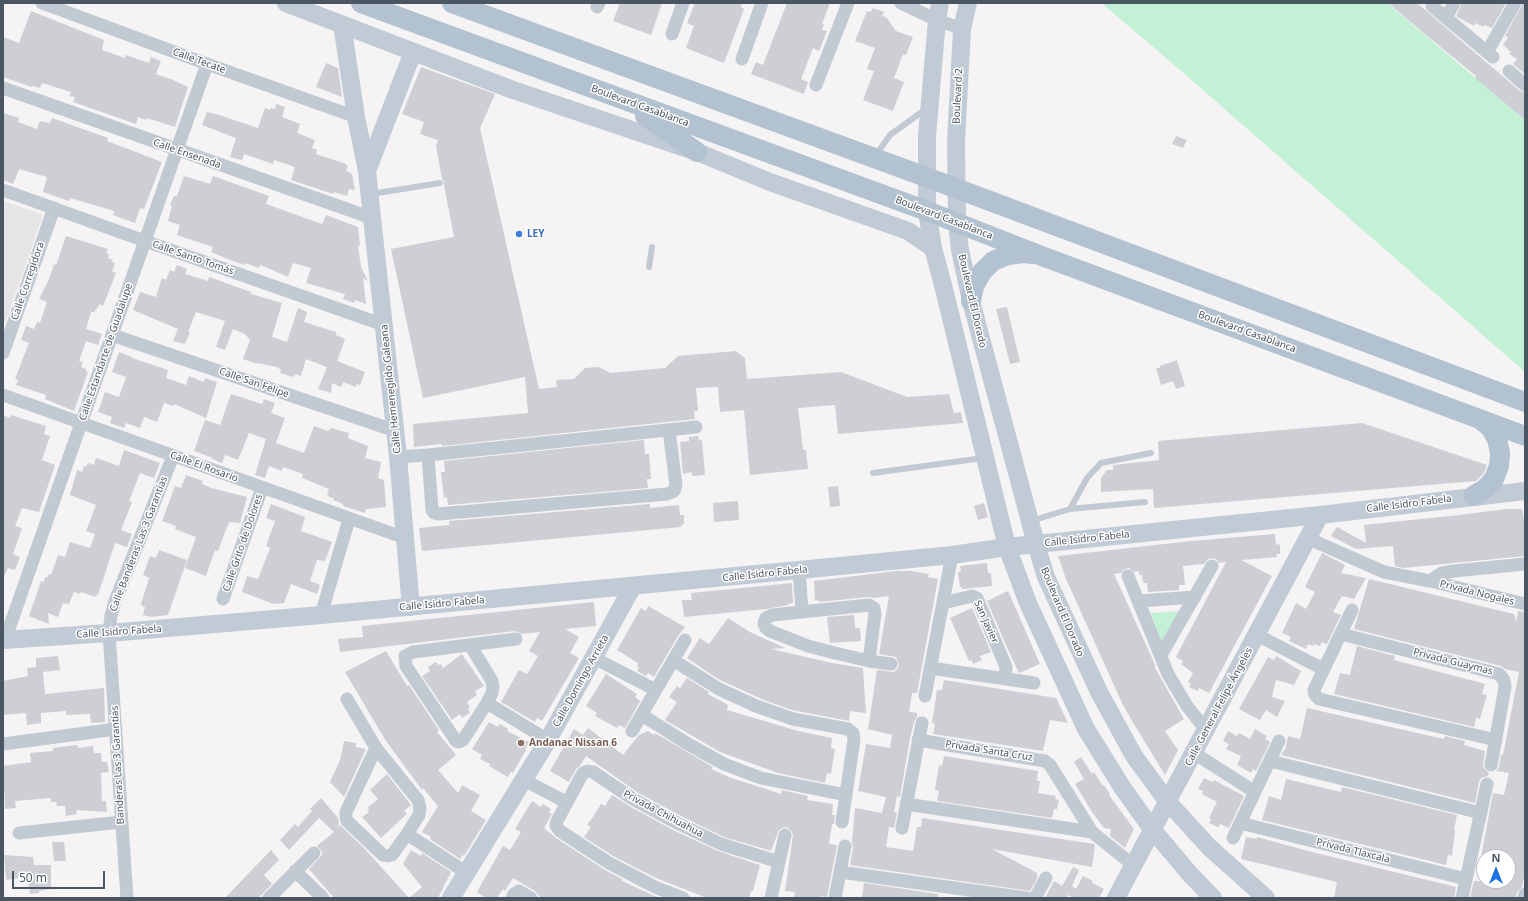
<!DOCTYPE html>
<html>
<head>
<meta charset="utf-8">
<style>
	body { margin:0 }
	#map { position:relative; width:1528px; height:901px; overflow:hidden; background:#f5f3f3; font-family:"Noto Sans",sans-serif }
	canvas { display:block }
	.frame { position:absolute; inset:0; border:4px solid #4a5661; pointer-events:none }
	.north { position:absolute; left:1476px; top:849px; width:40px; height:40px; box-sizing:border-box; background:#fff; border:1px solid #b7bbc0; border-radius:50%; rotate:0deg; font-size:11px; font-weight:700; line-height:16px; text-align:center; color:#4a5661 }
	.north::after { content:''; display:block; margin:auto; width:14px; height:18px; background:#1a73e8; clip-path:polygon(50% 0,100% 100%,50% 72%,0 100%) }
	.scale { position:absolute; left:12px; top:871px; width:93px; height:18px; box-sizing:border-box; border:2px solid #4a5661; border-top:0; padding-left:5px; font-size:12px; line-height:14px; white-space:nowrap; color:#4a5661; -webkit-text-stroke:3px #fff; paint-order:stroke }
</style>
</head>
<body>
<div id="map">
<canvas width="1528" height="901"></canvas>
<div class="frame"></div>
<div class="north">N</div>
<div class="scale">50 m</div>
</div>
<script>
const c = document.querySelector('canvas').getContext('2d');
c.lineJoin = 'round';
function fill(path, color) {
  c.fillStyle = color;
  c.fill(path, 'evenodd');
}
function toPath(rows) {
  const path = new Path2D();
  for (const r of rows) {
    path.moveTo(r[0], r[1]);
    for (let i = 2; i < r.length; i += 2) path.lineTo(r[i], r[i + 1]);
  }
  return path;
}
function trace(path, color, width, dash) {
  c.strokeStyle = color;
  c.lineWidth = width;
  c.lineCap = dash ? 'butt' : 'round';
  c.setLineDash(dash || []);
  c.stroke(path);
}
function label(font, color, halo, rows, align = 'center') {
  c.font = font + ' "Noto Sans",sans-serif';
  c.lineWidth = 3;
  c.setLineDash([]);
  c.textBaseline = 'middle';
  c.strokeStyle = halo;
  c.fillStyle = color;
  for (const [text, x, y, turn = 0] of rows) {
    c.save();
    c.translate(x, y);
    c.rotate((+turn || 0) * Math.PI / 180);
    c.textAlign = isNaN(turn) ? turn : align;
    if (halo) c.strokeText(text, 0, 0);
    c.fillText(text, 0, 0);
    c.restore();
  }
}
fill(toPath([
	[3,201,43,215,3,329]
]), '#e6e4e5');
fill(toPath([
	[1101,3,1387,3,1525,120,1525,372,1164,56],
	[1182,611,1162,643,1151,613]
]), '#c3f1d5');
fill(toPath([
	[620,3,662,3,651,35,613,21],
	[695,3,742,3,741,7,744,9,724,63,686,48,694,26,687,23],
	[787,3,830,3,822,24,824,24,822,30,827,31,819,51,813,48,801,79,808,82,804,94,751,74,756,62,763,65],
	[1388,3,1417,3,1520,91,1525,93,1525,120,1475,78,1476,76,1426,35],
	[1462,3,1506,3,1492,28,1484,25,1483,27,1475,23,1474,26,1456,16],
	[1523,3,1525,3,1525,74,1513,64,1517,59,1509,54,1511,52,1503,45,1508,37,1505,36],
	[872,8,884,12,882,16,886,17,896,31,913,37,906,55,903,54,894,78,904,82,893,111,863,100,874,71,867,69,875,48,855,41,867,11,871,12],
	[31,11,104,40,102,50,125,58,126,55,149,63,151,57,161,61,156,74,173,80,188,87,175,127,147,118,146,120,138,117,136,124,73,102,75,97,69,96,71,92,42,83,40,88,32,86,32,87,3,77,3,37,19,43],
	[326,63,338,68,342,97,316,87],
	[421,67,495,94,480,128,539,389,557,387,556,380,574,379,585,368,599,367,610,373,665,368,678,356,736,351,745,358,747,379,841,372,907,397,949,394,954,413,961,412,963,423,838,434,835,405,798,408,803,450,806,450,808,469,750,475,744,410,720,412,718,387,696,388,698,411,694,411,695,419,442,446,441,444,414,447,413,424,528,413,525,377,423,398,391,249,454,237,444,185,444,182,442,179,436,146,438,140,420,134,424,122,402,114],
	[276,104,285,107,282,117,300,124,297,133,315,140,312,148,317,150,316,154,346,164,346,165,348,166,346,171,352,174,355,190,349,189,347,196,334,192,333,194,291,180,295,167,274,160,273,164,244,154,242,160,230,157,236,138,202,125,207,112,219,115,258,128,265,108,270,110,271,108,275,109],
	[3,113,19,118,18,122,37,129,40,121,50,123,52,118,108,138,107,141,162,162,144,209,140,208,135,223,113,215,114,211,70,198,69,201,43,192,47,177,19,169,13,184,3,180],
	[1176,136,1187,140,1183,148,1172,144],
	[184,176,210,184,213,176,269,196,266,204,322,224,326,215,358,227,360,246,358,246,361,267,368,281,363,278,366,304,355,300,354,303,343,299,345,294,306,283,311,268,293,263,288,277,270,269,260,265,259,268,245,263,244,265,225,258,211,252,213,247,177,235,180,225,168,221,172,206,170,205,174,196,177,196],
	[66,236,108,249,106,253,109,254,108,258,113,260,112,262,115,263,112,271,116,273,103,306,100,304,94,312,91,312,86,329,102,334,98,345,86,341,79,361,83,362,81,367,86,369,86,371,88,372,74,411,45,399,46,395,16,385,18,380,15,379,29,343,21,340,26,326,34,329,37,322,40,323,47,302,39,299,49,279,54,264,56,265],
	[177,265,187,269,185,274,208,281,209,277,251,292,251,294,282,303,272,337,287,342,298,308,307,312,304,322,336,332,336,335,345,339,337,361,365,372,360,385,356,384,356,387,343,382,341,387,332,383,331,393,318,389,327,367,306,359,301,376,295,374,294,377,280,373,281,370,277,367,257,363,257,364,243,359,250,340,245,334,233,329,225,350,216,347,225,321,196,312,188,332,190,332,185,344,173,341,178,329,133,310,140,292,156,297,162,278,166,280,170,270,174,272],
	[1007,307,1020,362,1010,364,996,309],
	[119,352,132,357,132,358,168,370,166,378,186,385,189,376,204,382,205,378,217,382,206,418,174,404,173,406,164,403,157,422,144,417,140,428,126,423,124,428,110,423,112,417,98,412,105,392,119,397,126,377,112,372],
	[1177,360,1185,386,1176,389,1173,381,1161,385,1156,368,1160,368,1160,366],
	[231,394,262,404,264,399,275,403,271,413,285,418,276,443,304,453,314,426,328,431,331,428,349,433,348,438,368,446,365,458,381,462,378,478,384,480,386,507,366,509,365,513,343,506,343,504,333,500,334,498,329,497,329,496,327,495,329,489,302,478,303,474,283,467,282,471,269,466,265,478,255,475,266,439,249,433,238,460,225,455,222,463,212,459,213,458,194,451,205,420,220,425],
	[3,415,10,418,11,415,46,426,44,434,50,436,42,460,55,465,39,512,22,508,15,526,22,528,13,554,20,557,15,570,8,568,4,577,3,577],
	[1362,423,1487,465,1484,473,1476,481,1154,508,1153,489,1101,492,1101,478,1107,470,1113,470,1113,465,1159,460,1158,441],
	[698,436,699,440,702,440,705,475,692,476,692,472,683,474,680,442,689,441,689,437],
	[644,440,645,454,649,454,651,479,647,479,648,488,448,505,447,497,444,498,441,472,445,472,444,461],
	[124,450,160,463,154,478,140,473,129,501,132,502,121,530,132,534,127,547,115,543,98,595,96,595,95,597,81,592,80,594,74,592,69,604,63,603,58,617,48,613,49,624,29,616,41,581,44,582,45,577,47,578,49,574,51,575,58,555,65,557,70,542,90,548,95,534,86,531,96,505,70,495,77,470,82,472,84,466,86,467,88,463,94,465,96,458,119,466],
	[186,475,203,481,202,484,211,488,247,497,240,523,229,522,218,551,215,550,206,576,185,568,196,537,175,529,176,526,162,521,175,486,181,488],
	[838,486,840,506,830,507,828,487],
	[738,501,739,520,714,522,713,503],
	[984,503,988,517,978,520,974,506],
	[271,504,305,517,301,531,332,542,325,561,317,560,310,581,320,585,317,594,291,584,284,603,274,604,242,592,247,576,258,579,270,548,266,546,275,521,266,518],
	[650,504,650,508,679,505,680,515,684,515,684,524,681,525,681,527,422,551,419,528,449,525,449,521],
	[1507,509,1522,509,1524,520,1525,520,1525,556,1403,568,1395,566,1393,546,1356,549,1331,536,1337,527,1366,543,1364,525,1459,515],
	[1275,534,1276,545,1280,544,1280,554,1276,554,1277,557,1241,560,1272,576,1209,693,1199,688,1198,691,1189,687,1191,683,1188,682,1193,673,1181,664,1183,661,1176,657,1226,562,1219,563,1216,559,1212,558,1208,559,1204,564,1183,566,1185,585,1179,585,1179,590,1148,592,1147,583,1143,583,1142,575,1139,575,1139,571,1134,572,1129,568,1125,569,1121,573,1114,574,1156,667,1154,666,1184,719,1165,731,1178,750,1165,775,1132,721,1122,703,1066,579,1058,556,1191,541],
	[159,550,187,560,168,615,151,617,143,615,145,607,142,606,141,604,149,578,143,575,150,556,156,558],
	[1322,553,1345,565,1341,573,1366,578,1354,599,1342,596,1333,612,1341,615,1327,644,1322,642,1320,646,1314,644,1313,646,1308,644,1306,649,1289,641,1291,637,1282,633,1296,603,1306,609,1315,592,1305,587],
	[987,563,988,573,991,573,992,586,962,589,962,587,960,587,958,572,961,572,960,566],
	[896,571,911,571,929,574,928,577,938,579,917,693,912,693,909,712,917,713,917,717,914,722,910,738,900,797,897,796,894,812,897,813,894,828,889,827,886,847,913,851,917,827,921,827,922,818,1094,844,1095,845,1092,867,992,849,1037,873,1037,879,1030,891,850,865,853,848,852,842,855,808,882,813,886,797,858,791,866,744,890,748,892,735,868,729,877,670,894,672,897,669,899,665,896,657,879,654,889,596,873,598,868,597,819,602,819,600,815,601,814,581],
	[1369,579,1514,614,1516,622,1518,611,1525,612,1525,872,1522,887,1517,892,1516,898,1470,898,1474,881,1508,881,1508,857,1481,857,1493,793,1504,795,1509,773,1496,771,1499,767,1501,754,1503,755,1519,672,1505,669,1501,666,1354,629],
	[792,583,793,603,788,604,788,605,766,609,684,617,682,600,692,600,691,593],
	[1008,591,1040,664,1019,673,1006,645,987,601],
	[594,602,596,626,565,629,579,637,570,653,579,658,542,721,537,718,535,722,501,702,519,670,527,674,538,656,529,651,540,632,522,634,515,631,340,652,338,639,363,637,362,626],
	[648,606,685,627,678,636,654,677,648,673,646,676,637,671,639,668,637,667,638,663,617,650,641,608,646,611],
	[972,608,991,652,980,656,982,660,973,664,972,660,969,661,950,618],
	[854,615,855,628,860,628,861,641,830,643,827,617],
	[728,618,750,632,785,648,771,649,832,663,863,668,866,713,850,711,849,721,792,710,764,700,718,679,687,658,700,638,709,644],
	[1357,646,1395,656,1394,660,1485,684,1482,694,1487,695,1480,719,1476,718,1474,727,1334,694,1340,673,1350,675],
	[386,651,407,686,409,685,439,730,437,732,456,755,438,770,458,793,462,785,480,795,471,811,486,820,464,856,462,855,460,859,430,839,431,837,422,832,438,806,423,788,422,790,386,741,345,672],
	[462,654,484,686,475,691,477,695,467,702,470,708,468,709,470,713,462,718,460,714,452,720,422,676,430,671,428,667,436,662,438,665,441,664,443,668],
	[58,656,60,670,43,672,45,694,104,688,105,722,91,723,90,714,66,715,66,711,41,713,41,723,27,725,26,713,3,715,3,681,28,676,27,668,36,667,36,658],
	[1276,656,1301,671,1294,685,1276,680,1272,697,1285,701,1277,717,1266,710,1260,720,1239,709,1268,657,1274,660],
	[606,674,637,694,635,697,640,701,625,728,619,725,617,728,595,716,597,713,586,706],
	[687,678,709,692,708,694,728,705,727,710,798,731,832,738,831,748,835,749,831,774,827,773,825,783,778,773,720,752,665,720,677,702,669,697,677,686,680,688],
	[944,680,1056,698,1068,723,1050,720,1043,751,933,734,935,724,932,723,937,690,942,690],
	[1307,708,1444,739,1445,736,1465,741,1464,745,1485,751,1483,767,1489,773,1488,776,1481,778,1479,782,1475,803,1281,755,1284,750,1285,750,1288,736,1300,739],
	[489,722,498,727,500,724,508,729,507,731,529,742,525,749,526,750,513,773,511,772,508,777,489,766,490,764,480,759,482,755,472,749],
	[588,728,623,755,639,735,648,731,654,735,655,733,713,767,711,769,731,778,766,789,781,794,782,790,808,796,807,800,833,804,832,815,835,815,834,824,832,824,829,844,837,845,827,897,821,896,820,898,803,898,794,897,795,892,785,891,793,836,792,832,787,827,782,828,779,830,771,851,765,849,724,837,681,816,637,792,586,756,580,766,576,769,569,782,550,771,574,729,583,735],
	[1255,729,1267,736,1265,739,1270,742,1256,771,1253,769,1251,773,1237,765,1241,756,1226,749,1229,744,1223,741,1228,731,1237,736,1239,733,1250,739],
	[344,741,356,743,356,747,366,749,344,797,330,782,340,760],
	[77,745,78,748,93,746,94,753,101,753,102,762,107,762,109,772,101,773,102,801,106,801,107,812,76,810,77,814,66,816,65,806,57,806,56,802,51,802,51,798,15,801,16,808,5,809,3,766,31,762,30,753,53,751,53,748],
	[944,756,1038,771,1037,781,1040,781,1038,793,1056,796,1055,799,1059,800,1057,809,1054,809,1052,818,937,801,939,791,935,790,939,765,942,766],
	[1081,757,1092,774,1094,772,1103,786,1104,785,1110,794,1109,795,1134,829,1125,848,1110,836,1111,829,1104,828,1092,812,1075,784,1084,779,1074,762],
	[387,774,411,805,404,811,407,814,381,838,362,817,369,812,367,810,369,809,368,807,378,799,370,790],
	[1204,778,1212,782,1214,780,1244,796,1229,828,1220,824,1218,827,1209,823,1211,819,1209,818,1217,802,1202,794,1203,791,1198,789],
	[1286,779,1341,792,1342,787,1457,815,1454,830,1455,831,1452,856,1448,855,1446,865,1262,820,1269,796,1281,800],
	[612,795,629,806,673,830,718,851,760,865,753,891,751,891,749,898,707,898,656,878,613,856,584,837,591,827,587,825,595,814,601,804,605,806],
	[321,798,338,818,339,823,338,828,340,825,365,849,409,898,334,898,309,869,322,855,322,851,317,846,334,832,319,818,289,850,280,840,295,824,298,827,312,811,310,809],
	[532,801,541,807,543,804,551,809,549,813,552,814,544,828,556,838,605,870,622,879,622,881,659,898,541,898,535,891,513,878,505,891,503,889,497,898,486,898,477,892,503,846,510,850,521,832,515,829],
	[1246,837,1257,839,1257,837,1308,851,1456,887,1454,898,1334,898,1337,882,1241,859],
	[52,842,64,842,66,861,54,861],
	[271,850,279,860,264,875,272,884,258,898,225,898],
	[411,850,421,856,422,853,451,872,438,898,409,898,422,887,403,864],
	[4,855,33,857,34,865,51,865,51,889,39,891,39,893,30,894,28,877,6,880],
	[1073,867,1079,870,1072,886,1076,889,1083,876,1093,881,1092,883,1104,889,1099,898,1071,898,1072,897,1068,895,1067,898,1045,898,1054,881,1062,886],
	[864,883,938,894,937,898,862,898]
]), '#cdcfd5');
trace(toPath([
	[876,155,890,135,926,109],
	[371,194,440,183],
	[649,267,652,247],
	[873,473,983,458],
	[1070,509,1087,478,1101,463,1151,453],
	[1031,521,1070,509,1145,502]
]), '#c1cad2', 6);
trace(toPath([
	[42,3,207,64,356,117],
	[901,3,937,20,962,29],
	[1432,6,1493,57],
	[597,7,599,3],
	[1446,18,1454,3],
	[672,34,683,3],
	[1487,52,1515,3],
	[742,59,762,3],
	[1509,71,1525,85],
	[816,85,848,3],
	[3,88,372,218],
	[3,190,145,241,384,325],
	[112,335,396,431],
	[3,353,54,208],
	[3,395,405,538],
	[428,455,432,510,434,513,438,514,667,494,674,491,676,485,669,430],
	[398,457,428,455,696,427],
	[1307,538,1384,572,1430,581,1525,604],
	[799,570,802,611],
	[1128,576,1168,674,1187,706,1206,730],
	[1430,581,1442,573,1454,571,1525,564],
	[223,599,262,488],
	[1139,601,1195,597],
	[943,603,972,596,977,598,1006,667,1005,678],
	[1352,610,1314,690,1315,695,1319,699,1496,740],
	[321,615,349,519],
	[1341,634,1499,674,1504,680,1505,687,1491,765],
	[1257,635,1323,669],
	[5,640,207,64],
	[470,645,492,681,493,687,492,693,487,703,463,740,459,742,456,741,406,666,405,656,413,652,516,639],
	[1161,655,1212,566],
	[594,658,656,690],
	[673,660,719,689,756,706,793,719,848,729,853,733,854,739,842,822],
	[869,661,875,613,874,608,869,605,772,615,766,618,764,623,766,628,770,631,808,646,835,653,869,661,891,664],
	[930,668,1034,683],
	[925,696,952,555],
	[347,699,376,748,418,800,420,808,419,815,407,834,392,855,388,856,383,855,347,821,346,817,346,812,376,748],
	[487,703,548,740],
	[642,715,688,744,724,764,761,778,846,795],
	[632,731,685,640],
	[918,740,1045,761,1050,765,1092,832,1133,865],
	[3,744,116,729],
	[1194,753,1255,792],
	[1270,761,1481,813],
	[524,780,566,802],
	[906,804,1092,832],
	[1240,823,1466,879],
	[902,828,922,723],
	[19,833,121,822],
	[407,834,467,873],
	[1233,838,1279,741],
	[295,871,323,898],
	[840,872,1026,898],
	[127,898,109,633,111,616,115,601,173,456],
	[269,898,314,853],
	[512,898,514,894,519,891,531,898],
	[683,898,655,887,609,863,560,831,556,826,557,821,583,773,588,771,593,772,633,799,677,823,721,844,779,862],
	[771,898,785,835],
	[835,898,845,846],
	[1035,898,1046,878],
	[1462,898,1487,784],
	[1524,898,1525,894]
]), '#c1cad2', 13);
trace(toPath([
	[286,3,513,90,697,152,770,182,908,231,933,248],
	[940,3,937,20,927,136,927,211,933,248,943,285,1007,547,1028,603,1086,729,1122,787,1152,829,1189,873,1213,898],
	[968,3,962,29,956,142,957,223,960,250,971,301,1036,544,1046,577,1099,692,1134,756,1167,801,1209,847,1266,898],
	[342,24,356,117,367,171,398,457,411,607],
	[367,171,413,52],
	[3,640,109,633,321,615,799,570,952,555,1007,547,1320,515,1525,491],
	[451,898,548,740,633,586],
	[1116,898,1320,515]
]), '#c1cbd6', 18);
trace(toPath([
	[361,3,927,211,1039,255,1525,436],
	[452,3,926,177,1525,402],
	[645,116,697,152],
	[971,301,974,286,982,272,993,261,1008,255,1024,253,1030,254],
	[1473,496,1485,489,1494,479,1499,466,1500,453,1497,439,1490,427,1481,420]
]), '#b3c2d1', 20);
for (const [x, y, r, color] of [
	[519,234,4,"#3f7fe0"],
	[521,743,4,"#8d6e63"]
]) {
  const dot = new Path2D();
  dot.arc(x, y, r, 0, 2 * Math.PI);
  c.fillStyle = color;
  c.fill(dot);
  trace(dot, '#fff', 1.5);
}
label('10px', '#4a5661', '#fff', [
	["Calle Tecate",199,61,20],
	["Boulevard 2",958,96,-87],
	["Boulevard Casablanca",640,106,20],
	["Calle Ensenada",187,154,19],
	["Boulevard Casablanca",944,218,21],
	["Calle Santo Tomás",193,258,19],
	["Calle Corregidora",28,281,-71],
	["Boulevard El Dorado",972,301,77],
	["Boulevard Casablanca",1247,332,20],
	["Calle Estandarte de Guadalupe",106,352,-71],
	["Calle San Felipe",254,383,19],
	["Calle Hemenegildo Galeana",391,389,-96],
	["Calle El Rosario",204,467,20],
	["Calle Isidro Fabela",1409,504,-7],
	["Calle Isidro Fabela",1087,539,-6],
	["Calle Grito de Dolores",243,543,-71],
	["Calle Banderas Las 3 Garantías",139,544,-69],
	["Calle Isidro Fabela",765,574,-6],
	["Privada Nogales",1477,593,14],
	["Calle Isidro Fabela",442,604,-5],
	["Boulevard El Dorado",1062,612,67],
	["San Javier",986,622,66],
	["Calle Isidro Fabela",119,632,-4],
	["Privada Guaymas",1453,662,14],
	["Calle Domingo Arrieta",581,681,-61],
	["Calle General Felipe Ángeles",1219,707,-62],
	["Privada Santa Cruz",989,751,9],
	["Banderas Las 3 Garantías",118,765,-93],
	["Privada Chihuahua",663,814,28],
	["Privada Tlaxcala",1353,851,14]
]);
label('bold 10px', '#366cbe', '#fff', [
	["LEY",527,234]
], 'left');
label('bold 10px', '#785e54', '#fff', [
	["Andanac Nissan 6",529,743]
], 'left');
</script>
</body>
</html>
